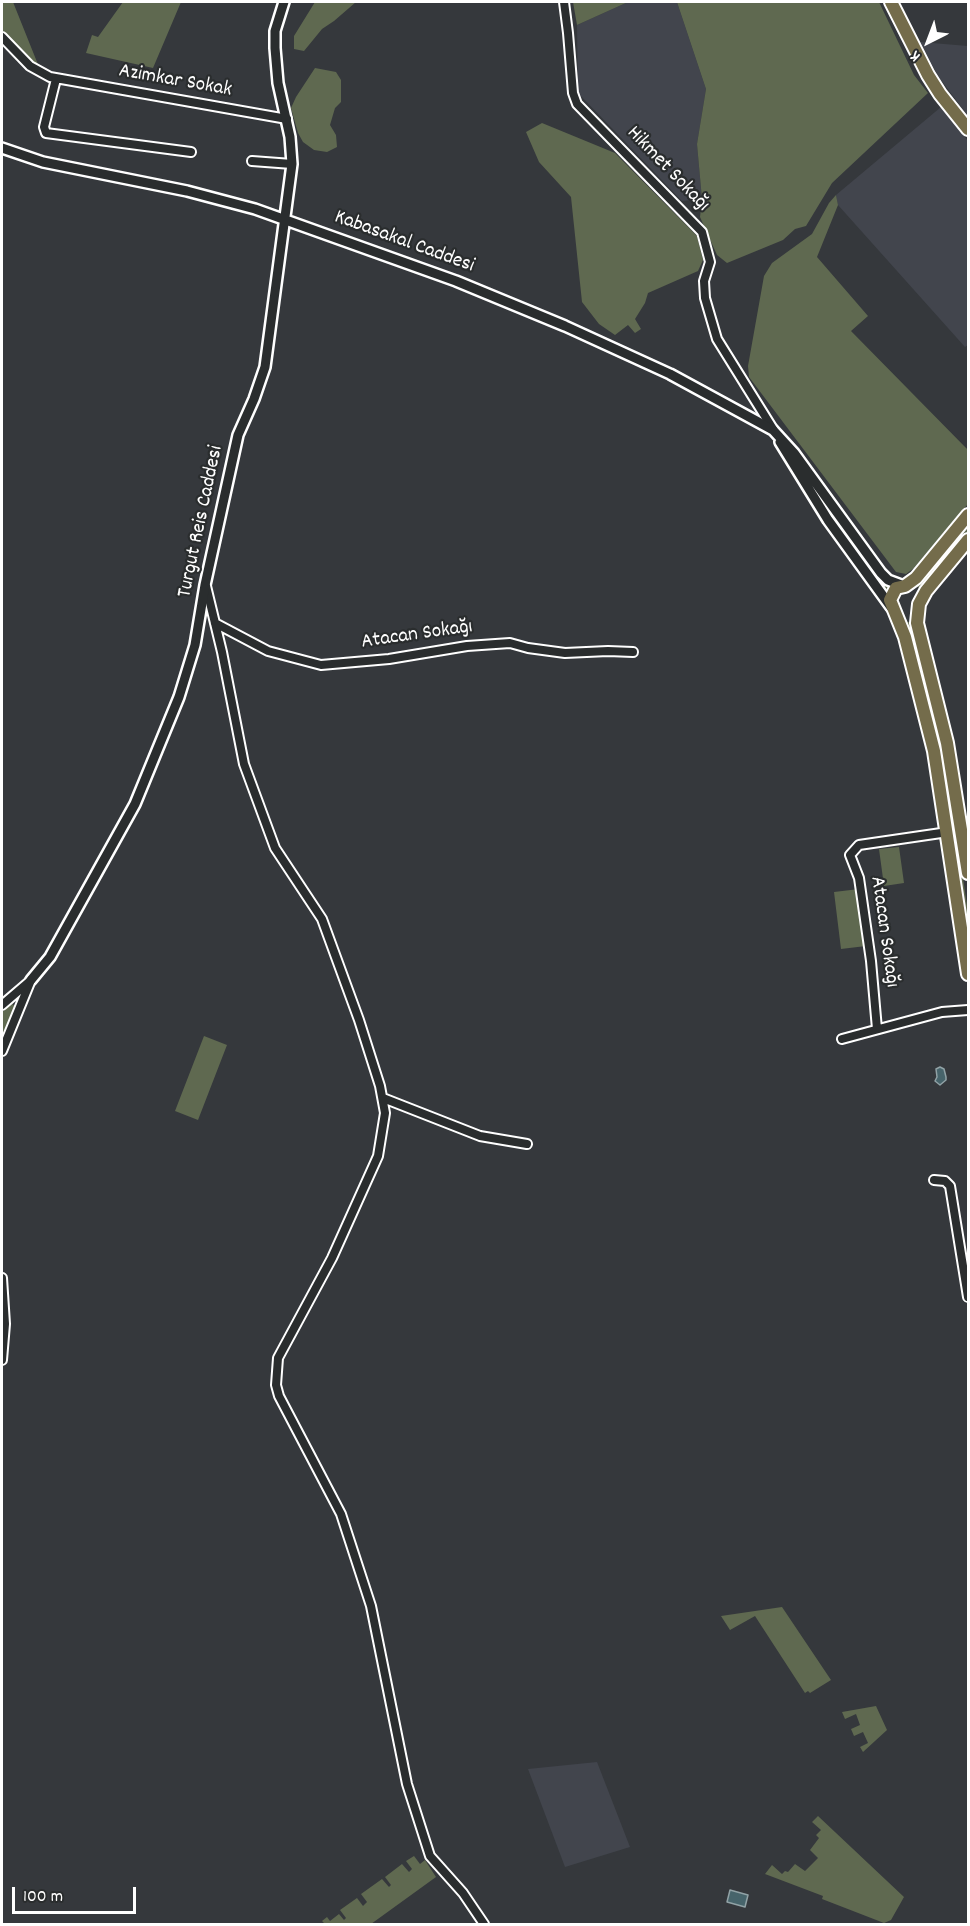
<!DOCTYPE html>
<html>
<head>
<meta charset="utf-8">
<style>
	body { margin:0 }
	#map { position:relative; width:970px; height:1926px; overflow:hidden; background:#35383c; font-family:Dekko,sans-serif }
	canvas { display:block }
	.frame { position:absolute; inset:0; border:3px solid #fff; pointer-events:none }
	.north { position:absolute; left:898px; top:12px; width:60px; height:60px; -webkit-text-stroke:4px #2a2d2e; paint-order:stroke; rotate:222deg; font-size:16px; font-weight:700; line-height:24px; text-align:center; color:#fff }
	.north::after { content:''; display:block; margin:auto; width:21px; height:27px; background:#fff; clip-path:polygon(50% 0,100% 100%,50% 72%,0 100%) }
	.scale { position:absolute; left:12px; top:1887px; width:124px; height:27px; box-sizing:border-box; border:3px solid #fff; border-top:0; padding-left:8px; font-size:18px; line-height:21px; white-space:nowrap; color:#fff; -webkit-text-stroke:4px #2a2d2e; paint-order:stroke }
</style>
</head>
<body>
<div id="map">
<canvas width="970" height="1926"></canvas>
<div class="frame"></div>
<div class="north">K</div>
<div class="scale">100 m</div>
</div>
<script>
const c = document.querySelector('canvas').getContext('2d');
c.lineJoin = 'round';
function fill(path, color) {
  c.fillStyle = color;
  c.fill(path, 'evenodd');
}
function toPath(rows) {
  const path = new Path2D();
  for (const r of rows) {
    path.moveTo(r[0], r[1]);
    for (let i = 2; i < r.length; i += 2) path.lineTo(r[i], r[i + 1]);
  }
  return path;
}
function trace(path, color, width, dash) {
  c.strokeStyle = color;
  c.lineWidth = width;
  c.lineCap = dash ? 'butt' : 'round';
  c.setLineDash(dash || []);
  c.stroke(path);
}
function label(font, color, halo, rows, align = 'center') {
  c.font = font + ' Dekko,sans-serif';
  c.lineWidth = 4.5;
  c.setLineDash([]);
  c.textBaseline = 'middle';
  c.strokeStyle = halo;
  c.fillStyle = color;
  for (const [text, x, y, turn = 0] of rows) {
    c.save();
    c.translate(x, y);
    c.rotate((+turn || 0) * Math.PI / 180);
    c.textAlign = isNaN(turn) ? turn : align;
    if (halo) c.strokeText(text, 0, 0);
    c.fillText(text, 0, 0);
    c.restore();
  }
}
fill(toPath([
	[628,2,677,2,706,89,697,144,702,199,682,201,578,93,577,25],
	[920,42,968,46,968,116,938,76],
	[941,107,968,141,968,345,965,347,838,205,836,195],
	[597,1762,630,1847,565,1867,528,1769]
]), '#42454d');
fill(toPath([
	[2,2,13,2,39,67,26,57,2,30],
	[123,2,181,2,153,68,86,53,92,35,98,37],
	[315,2,356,2,334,21,322,29,304,51,294,49,294,36],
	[573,2,628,2,577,25],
	[677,2,879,2,914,75,928,93,832,183,806,226,795,229,783,240,727,263,717,255,700,217,702,199,697,144,706,89],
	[315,68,336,72,341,80,341,102,335,108,330,125,336,135,337,147,327,152,314,150,303,142,298,133,291,108,296,97],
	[542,123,615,153,697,236,703,260,698,271,648,293,645,303,635,319,641,329,635,333,628,325,615,335,599,324,582,302,571,197,539,162,526,132],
	[836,195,838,205,817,257,868,316,851,331,968,450,968,504,914,568,906,574,896,572,749,377,748,366,764,276,772,263,812,234,829,203],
	[815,490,878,578,890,588,886,592],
	[968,526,968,532,920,589,916,585],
	[906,622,912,622,945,756,968,912,968,943,941,762],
	[899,847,904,883,884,886,879,849],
	[859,889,866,946,841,949,834,892],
	[12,1004,15,1006,2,1036,2,1012],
	[204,1036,227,1045,198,1120,175,1111],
	[782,1607,831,1680,810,1693,808,1691,805,1693,755,1616,730,1630,721,1616],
	[876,1706,887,1730,863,1752,860,1747,868,1743,863,1732,854,1736,851,1729,860,1725,856,1714,845,1719,842,1712],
	[818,1816,904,1897,891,1920,884,1923,822,1899,823,1896,765,1874,772,1865,782,1874,785,1871,788,1872,795,1864,805,1871,818,1858,810,1850,819,1838,816,1835,821,1830,812,1822],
	[414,1856,420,1864,425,1860,436,1877,371,1924,325,1924,322,1921,327,1917,330,1921,339,1914,344,1920,346,1918,340,1910,357,1898,363,1906,367,1902,361,1894,382,1879,389,1887,391,1885,385,1877,402,1864,409,1872,412,1869,406,1861]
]), '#5f6950');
const water = toPath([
	[940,1067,944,1069,946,1077,946,1080,940,1085,935,1081,937,1077,936,1069,940,1067],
	[730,1890,748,1895,745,1907,727,1902,730,1890]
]);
fill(water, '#47646b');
trace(water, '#91a2a6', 1.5);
const minor = toPath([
	[564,2,568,33,573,93,577,104,702,232,710,262,704,281,705,298,717,339,773,429],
	[2,37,30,66,50,77,287,119],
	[56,79,44,127,46,133,191,152],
	[252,161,292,164],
	[206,586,222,652,244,764,275,848,322,919,359,1020,380,1086,385,1113,378,1156,332,1258,278,1358,276,1385,279,1396,341,1514,371,1606,407,1784,430,1856,463,1893,484,1924],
	[215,623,268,651,321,665,389,659,467,646,510,643,528,648,565,653,608,651,633,652],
	[2,1005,30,981],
	[877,1029,871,961,859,878,850,855,859,845,948,832],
	[842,1039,942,1012,968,1010],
	[2,1051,31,980],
	[383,1098,480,1136,527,1144],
	[934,1180,945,1181,950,1186,968,1297],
	[2,1278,5,1324,2,1360]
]);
const tertiary = toPath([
	[2,148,43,162,187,191,255,209,456,281,565,326,670,374,773,430,794,453,881,573,888,580,904,586],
	[780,442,828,520,891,607],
	[31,980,50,957,135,804,179,697,195,645,205,585,238,435,254,399,265,367,292,164,290,137,278,83,275,48,275,31,284,2]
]);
const primary = toPath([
	[891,2,928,75,940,94,968,129],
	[968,515,916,578,905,586,896,588,890,600,905,637,934,751,968,974],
	[968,540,926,591,919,604,917,623,947,743,968,873]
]);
trace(minor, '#fff', 12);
trace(tertiary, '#fff', 14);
trace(primary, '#fff', 16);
trace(minor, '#2a2d2e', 8);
trace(tertiary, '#2a2d2e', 9);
trace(primary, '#746c4b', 12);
label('21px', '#fff', '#2a2d2e', [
	["Azimkar Sokak",175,82,10],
	["Hikmet Sokağı",667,170,46],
	["Kabasakal Caddesi",404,243,20],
	["Turgut Reis Caddesi",202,522,-78],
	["Atacan Sokağı",417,636,-8],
	["Atacan Sokağı",883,932,82]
]);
</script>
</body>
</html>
